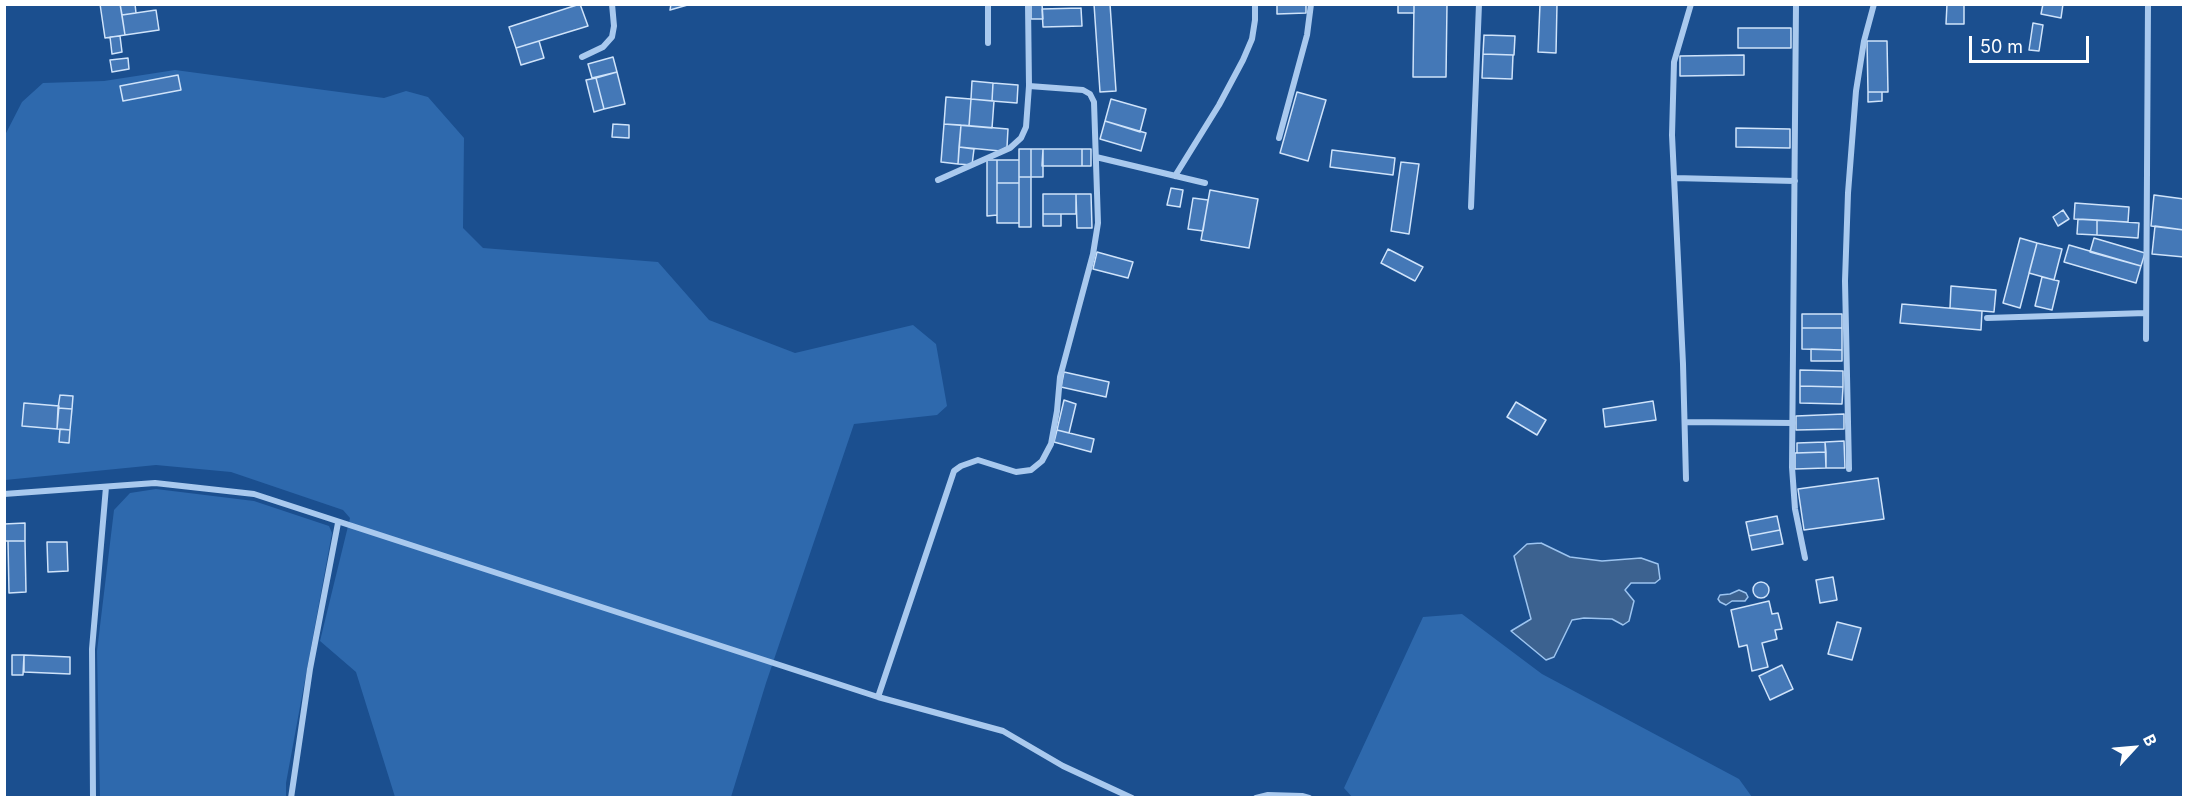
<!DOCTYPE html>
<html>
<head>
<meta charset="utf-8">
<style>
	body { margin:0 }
	#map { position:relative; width:2188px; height:802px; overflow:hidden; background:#1b4f8f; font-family:Inter,sans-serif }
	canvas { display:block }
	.frame { position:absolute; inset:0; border:6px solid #fff; pointer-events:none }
	.north { position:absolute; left:2104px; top:718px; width:60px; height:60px; -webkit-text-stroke:4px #1b4f8f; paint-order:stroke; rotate:64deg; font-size:16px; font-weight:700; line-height:24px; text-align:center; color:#fff }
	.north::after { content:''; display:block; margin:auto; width:21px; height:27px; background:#fff; clip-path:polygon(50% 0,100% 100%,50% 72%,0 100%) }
	.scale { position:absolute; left:1969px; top:36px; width:120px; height:27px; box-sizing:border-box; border:3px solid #fff; border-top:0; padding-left:8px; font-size:18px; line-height:21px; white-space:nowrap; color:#fff; -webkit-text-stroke:4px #1b4f8f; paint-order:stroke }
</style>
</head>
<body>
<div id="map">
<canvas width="2188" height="802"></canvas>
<div class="frame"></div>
<div class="north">B</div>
<div class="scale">50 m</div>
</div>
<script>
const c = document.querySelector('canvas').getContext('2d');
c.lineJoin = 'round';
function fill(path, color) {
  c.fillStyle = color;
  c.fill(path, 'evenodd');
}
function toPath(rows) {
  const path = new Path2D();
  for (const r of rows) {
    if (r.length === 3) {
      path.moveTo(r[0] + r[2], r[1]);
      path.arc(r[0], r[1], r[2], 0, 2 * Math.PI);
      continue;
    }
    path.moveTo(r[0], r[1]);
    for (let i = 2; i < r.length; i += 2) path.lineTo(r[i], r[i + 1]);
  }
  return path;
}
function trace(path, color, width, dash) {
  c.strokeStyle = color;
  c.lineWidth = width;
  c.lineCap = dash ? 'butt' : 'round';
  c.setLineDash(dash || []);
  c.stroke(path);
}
fill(toPath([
	[175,70,384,98,406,91,428,97,464,138,463,228,483,248,658,262,709,320,795,353,913,325,936,344,947,406,937,415,854,424,766,683,731,797,395,797,356,672,320,641,350,518,343,510,231,472,156,465,5,480,4,137,22,102,43,83,104,81],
	[156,489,254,501,329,526,332,533,286,783,286,797,100,798,97,651,114,510,130,493],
	[1462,614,1542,674,1739,779,1752,797,1352,797,1344,788,1423,617]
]), '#2e69ad');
const water = toPath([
	[1541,543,1570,557,1602,561,1641,558,1658,564,1660,579,1655,583,1631,583,1625,590,1634,601,1629,621,1623,625,1612,619,1584,618,1572,620,1554,657,1546,660,1511,631,1531,619,1514,556,1527,544,1541,543],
	[1739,590,1746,593,1748,597,1745,601,1732,601,1726,605,1720,602,1718,599,1720,595,1730,594,1739,590]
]);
fill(water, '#3c6290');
trace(water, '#9cc4f0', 1.5);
const building = toPath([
	[100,4,120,4,125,35,105,38,100,4],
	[120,4,135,4,136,13,122,15,120,4],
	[580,4,588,26,516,48,509,27,580,4],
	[671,4,691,4,670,10,671,4],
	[1031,4,1042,4,1043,19,1031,19,1031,4],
	[1094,4,1110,4,1116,91,1100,92,1094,4],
	[1277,4,1306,4,1306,13,1277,14,1277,4],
	[1398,4,1414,4,1414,13,1398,13,1398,4],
	[1414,4,1447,4,1446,77,1413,77,1414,4],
	[1540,4,1557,4,1556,53,1538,52,1540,4],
	[1947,4,1964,4,1964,24,1946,24,1947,4],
	[2043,4,2063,4,2061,18,2041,14,2043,4],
	[1081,8,1082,26,1043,27,1042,9,1081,8],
	[156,10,159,30,125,35,122,15,156,10],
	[2033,23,2043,25,2039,51,2029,50,2033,23],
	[1738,28,1791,28,1791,48,1738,48,1738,28],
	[1484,35,1515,36,1514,55,1483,54,1484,35],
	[120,36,122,52,112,54,110,37,120,36],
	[539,41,544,58,521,65,516,48,539,41],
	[1867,41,1887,41,1888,92,1868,92,1867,41],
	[1483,54,1513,55,1512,79,1482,78,1483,54],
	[1744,55,1744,75,1680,76,1680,56,1744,55],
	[613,57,617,72,592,78,588,64,613,57],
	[128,58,129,69,112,72,110,60,128,58],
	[617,72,625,104,604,109,596,78,617,72],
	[178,75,181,90,123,101,120,86,178,75],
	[596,78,604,109,594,112,586,80,596,78],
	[972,81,993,83,992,101,971,99,972,81],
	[993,83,1018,85,1017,103,992,101,993,83],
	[1297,92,1326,100,1308,161,1280,153,1297,92],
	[1868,92,1882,92,1882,101,1868,102,1868,92],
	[946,97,971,99,969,126,944,124,946,97],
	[971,99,994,101,992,128,969,126,971,99],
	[1111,99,1146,109,1140,132,1105,121,1111,99],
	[1105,121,1146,133,1141,151,1100,139,1105,121],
	[613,124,629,125,629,138,612,137,613,124],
	[944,124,961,125,958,164,941,162,944,124],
	[961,125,1008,129,1007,147,1000,151,959,147,961,125],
	[1736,128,1790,129,1790,148,1736,147,1736,128],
	[959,147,974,149,972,165,958,164,959,147],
	[1019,149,1031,149,1031,177,1019,177,1019,149],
	[1031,149,1043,149,1043,177,1031,177,1031,149],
	[1043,149,1082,149,1082,166,1042,166,1043,149],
	[1082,149,1091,149,1091,166,1082,166,1082,149],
	[1332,150,1395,158,1393,175,1330,167,1332,150],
	[987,160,997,160,997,215,987,216,987,160],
	[997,160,1019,160,1019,183,997,183,997,160],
	[1401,162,1419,164,1409,234,1391,231,1401,162],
	[1019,177,1031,177,1031,227,1019,227,1019,177],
	[997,183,1019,183,1019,223,997,223,997,183],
	[1171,188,1183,190,1180,207,1167,205,1171,188],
	[1210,190,1258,199,1249,248,1201,240,1210,190],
	[1043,194,1076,194,1076,214,1043,214,1043,194],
	[1076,194,1091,194,1092,228,1077,228,1076,194],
	[2154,195,2184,199,2184,230,2151,226,2154,195],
	[1193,198,1208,200,1203,231,1188,229,1193,198],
	[2075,203,2129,207,2128,222,2074,219,2075,203],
	[2063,210,2069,219,2058,226,2053,217,2063,210],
	[1043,214,1061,214,1061,226,1043,226,1043,214],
	[2078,219,2097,220,2097,235,2077,234,2078,219],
	[2097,220,2139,223,2138,238,2097,235,2097,220],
	[2155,226,2184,230,2184,257,2152,254,2155,226],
	[2020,238,2037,243,2020,308,2003,303,2020,238],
	[2094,238,2145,253,2141,266,2090,252,2094,238],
	[2037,243,2062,249,2054,280,2029,273,2037,243],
	[2069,245,2141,266,2136,283,2064,262,2069,245],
	[1388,249,1423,267,1415,281,1381,263,1388,249],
	[1097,252,1133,262,1128,278,1093,269,1097,252],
	[2042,277,2059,281,2052,310,2035,306,2042,277],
	[1951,286,1996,290,1994,312,1950,308,1951,286],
	[1902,304,1982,311,1981,330,1900,323,1902,304],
	[1802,314,1842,314,1842,328,1802,328,1802,314],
	[1802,328,1842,328,1842,350,1802,349,1802,328],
	[1811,349,1842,350,1842,361,1811,361,1811,349],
	[1800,370,1843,371,1843,387,1800,386,1800,370],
	[1064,372,1109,382,1106,397,1061,387,1064,372],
	[1800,386,1843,387,1842,404,1800,403,1800,386],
	[60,395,73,396,72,409,58,408,60,395],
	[1064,400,1076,404,1069,433,1057,430,1064,400],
	[1653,401,1656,420,1605,427,1603,409,1653,401],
	[1516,402,1546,420,1537,435,1507,417,1516,402],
	[24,403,59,406,57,429,22,426,24,403],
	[58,408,72,409,70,430,57,429,58,408],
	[1844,414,1844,429,1796,430,1796,416,1844,414],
	[60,429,70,430,69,443,59,442,60,429],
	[1057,430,1094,439,1091,452,1054,442,1057,430],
	[1844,441,1845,468,1826,468,1825,442,1844,441],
	[1825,442,1826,452,1797,453,1797,443,1825,442],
	[1826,452,1826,468,1795,469,1795,453,1826,452],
	[1878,478,1884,519,1804,530,1798,489,1878,478],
	[1777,516,1780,530,1749,536,1746,522,1777,516],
	[25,523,25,541,5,541,4,524,25,523],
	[1780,530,1783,544,1752,550,1749,536,1780,530],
	[8,541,25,541,26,592,9,593,8,541],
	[47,542,67,542,68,571,48,572,47,542],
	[1833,577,1837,600,1820,603,1816,580,1833,577],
	[1761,590,8],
	[1769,601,1772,614,1778,613,1782,629,1775,630,1777,639,1762,643,1768,667,1752,671,1747,645,1739,647,1731,610,1769,601],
	[1837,622,1861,628,1852,660,1828,654,1837,622],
	[12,655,24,655,23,675,12,675,12,655],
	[24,655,70,657,70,674,24,672,24,655],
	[1782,665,1793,689,1770,700,1759,676,1782,665]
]);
fill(building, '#4478b7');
trace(building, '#cfe3fa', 1.5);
trace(toPath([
	[1796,4,1792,467,1795,509,1805,558],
	[988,43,988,4],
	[582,57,603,47,612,37,614,26,612,4],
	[1279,138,1307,35,1311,4],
	[1096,157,1205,183],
	[1175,176,1219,105,1243,60,1252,39,1255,20,1255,4],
	[1674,178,1795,181],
	[938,180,1010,148,1021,138,1026,127,1029,86,1028,4],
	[1471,207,1479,4],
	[1987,318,2146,313],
	[2146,339,2148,4],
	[1685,422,1793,423],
	[1849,469,1845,281,1848,193,1856,91,1864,41,1874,4],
	[1686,479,1683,364,1672,135,1674,62,1691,4],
	[4,494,155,483,254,494,878,697,1003,731,1063,766,1132,798],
	[878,697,954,471,961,466,978,460,1016,472,1031,470,1042,461,1051,444,1057,411,1060,377,1093,254,1098,223,1094,102,1090,94,1083,90,1029,86],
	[93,798,92,649,106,487],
	[291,798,310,669,338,523],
	[1256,798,1268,795,1302,796,1309,798]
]), '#a9c9ee', 6);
</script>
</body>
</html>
